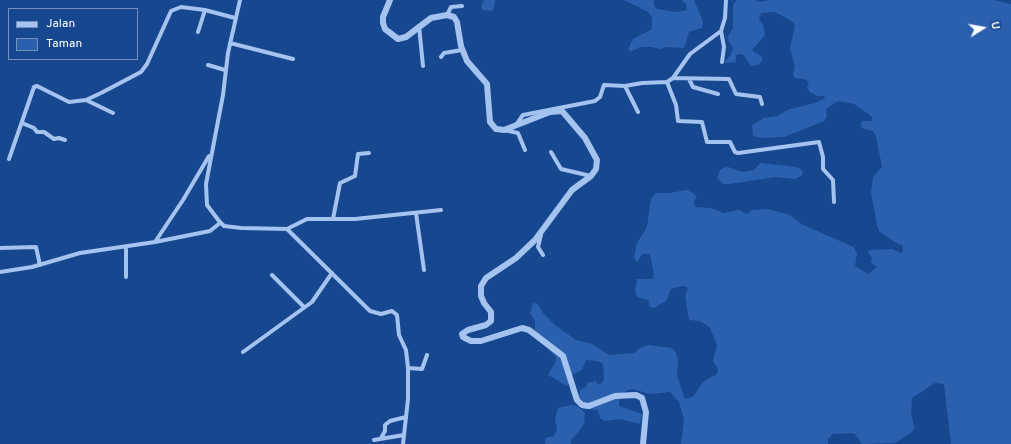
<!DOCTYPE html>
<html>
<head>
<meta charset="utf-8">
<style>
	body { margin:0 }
	#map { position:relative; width:1011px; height:444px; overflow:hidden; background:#17478f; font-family:Overpass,sans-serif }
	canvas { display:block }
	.legend { position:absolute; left:8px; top:8px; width:130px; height:52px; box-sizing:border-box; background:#17478f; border:1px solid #7491bc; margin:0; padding:5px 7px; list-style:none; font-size:12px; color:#fff }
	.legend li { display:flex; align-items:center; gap:8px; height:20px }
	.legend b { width:20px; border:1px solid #7491bc }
	.north { position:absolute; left:963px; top:8px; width:40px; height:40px; -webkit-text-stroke:3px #17478f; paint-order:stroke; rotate:79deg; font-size:11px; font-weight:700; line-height:16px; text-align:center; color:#fff }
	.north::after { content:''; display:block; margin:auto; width:14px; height:18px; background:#fff; clip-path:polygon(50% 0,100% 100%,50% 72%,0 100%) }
</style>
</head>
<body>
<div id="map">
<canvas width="1011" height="444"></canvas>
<ul class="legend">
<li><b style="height:5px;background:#a5c3ef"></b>Jalan</li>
<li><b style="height:11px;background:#2a60ae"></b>Taman</li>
</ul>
<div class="north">U</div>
</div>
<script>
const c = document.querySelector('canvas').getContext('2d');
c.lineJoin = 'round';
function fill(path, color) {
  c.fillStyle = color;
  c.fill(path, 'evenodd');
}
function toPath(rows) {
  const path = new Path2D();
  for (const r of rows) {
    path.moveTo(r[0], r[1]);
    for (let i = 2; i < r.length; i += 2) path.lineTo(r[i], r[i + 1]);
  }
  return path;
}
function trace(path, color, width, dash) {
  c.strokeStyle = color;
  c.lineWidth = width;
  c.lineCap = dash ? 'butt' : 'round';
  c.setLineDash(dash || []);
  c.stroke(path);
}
fill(toPath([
	[484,0,495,0,494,8,491,11,483,10,481,6],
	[624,0,654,0,654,6,657,9,676,12,687,10,686,4,682,0,694,0,703,21,702,28,689,32,684,48,666,47,661,49,651,47,640,47,631,52,628,49,633,39,652,29,652,18,648,12],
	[737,0,755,0,760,2,770,0,994,0,1011,4,1011,444,951,444,944,384,935,383,912,398,911,412,914,427,913,431,895,443,862,444,855,434,851,433,833,434,828,439,828,444,681,444,684,420,679,402,670,392,650,394,632,389,628,390,623,393,619,400,619,406,642,414,640,424,620,419,605,421,600,418,598,410,583,409,579,396,580,390,586,387,587,383,596,381,597,384,601,384,604,379,603,364,597,361,586,360,582,370,569,376,570,382,567,386,548,375,556,361,556,357,544,345,535,330,535,321,530,313,533,303,538,304,543,313,556,326,576,340,592,344,609,355,634,353,640,348,648,345,672,348,676,353,678,360,677,376,685,399,694,396,703,382,717,374,718,369,713,361,717,345,710,328,705,324,700,321,689,320,685,295,688,290,687,287,682,286,671,289,666,301,654,308,650,307,648,300,637,297,635,291,637,279,653,279,654,275,650,254,642,254,638,262,635,260,634,257,637,243,647,227,651,199,656,193,669,193,687,190,693,193,697,197,694,201,695,207,711,208,724,213,739,210,746,214,752,210,768,209,790,215,801,224,854,247,857,254,855,266,868,274,877,267,871,263,872,258,868,253,869,250,892,249,901,253,903,251,903,246,893,241,879,231,877,225,871,192,873,177,882,167,876,136,873,131,862,128,861,124,862,121,871,121,873,118,867,113,854,104,838,101,826,109,827,116,824,121,802,130,784,137,761,138,753,136,752,125,764,118,777,116,790,109,815,103,825,98,824,96,818,96,810,92,807,87,809,82,805,79,795,78,793,74,795,67,790,48,795,26,793,22,775,12,761,13,759,19,763,25,765,35,752,50,762,57,762,61,758,65,751,66,744,55,739,54,736,55,736,62,725,63,724,62,730,56,733,49,727,38,733,28,733,5],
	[760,163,797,167,803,171,802,175,795,179,775,177,730,184,723,184,717,178,720,170,723,168,728,167,742,172,754,170],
	[571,405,577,406,585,412,584,424,579,431,571,440,571,444,545,444,546,438,554,436,557,430,555,419,558,408]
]), '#2a60ae');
trace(toPath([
	[240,0,228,53,223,95,206,184,207,205,219,221,224,226,241,228,287,229,370,311,381,314,392,311,397,315,399,335,406,350,408,368,408,399,403,444],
	[447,15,451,7,462,6],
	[419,26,423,66],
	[721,31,724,47,722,62],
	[198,32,205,10,235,18],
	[230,43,293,59],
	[441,57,444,53,462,50],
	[208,65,225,70],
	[673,78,729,79,736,94,760,97,762,104],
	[689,79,693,87,718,94],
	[667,82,676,105,678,121,702,122,707,142,730,142,735,152,738,153,819,142,823,157,823,169,833,180,834,202],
	[625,86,642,83,667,82,673,78,690,54,721,31,725,18,726,0],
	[86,100,113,113],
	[22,123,34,128,37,132,44,132,54,139,59,138,65,140],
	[516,125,523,115,595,101,600,97,604,85,625,86,638,112],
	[504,130,518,133,525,150],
	[551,152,561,169,591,176],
	[9,159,34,87,37,86,69,102,86,100,101,93,141,72,147,64,171,11,181,7,205,10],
	[416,213,424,270],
	[333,219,340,183,355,176,358,154,369,153],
	[287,229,307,219,355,219,441,210],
	[541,235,538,247,543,255],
	[155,242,210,231,220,223],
	[126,247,126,277],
	[0,248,36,247,40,265],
	[0,272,32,267,80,253,155,242,183,200,209,156],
	[272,275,304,307],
	[243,352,312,302,332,273],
	[408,368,422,369,427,355],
	[381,438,385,431,385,425,390,421,406,417],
	[374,440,404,435]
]), '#a5c3ef', 4);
trace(toPath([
	[390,0,383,17,383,23,385,29,398,39,406,37,431,18,447,15,454,17,457,22,461,46,467,61,487,84,490,122,496,129,504,130,550,112,562,111,585,138,597,160,596,169,591,176,572,190,535,240,516,258,486,278,481,286,481,296,484,303,491,312,491,321,486,325,468,330,462,334,463,337,471,341,481,341,522,328,529,330,563,356,577,400,582,405,589,406,615,396,636,395,642,398,646,412,643,444]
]), '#a5c3ef', 6);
</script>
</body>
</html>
